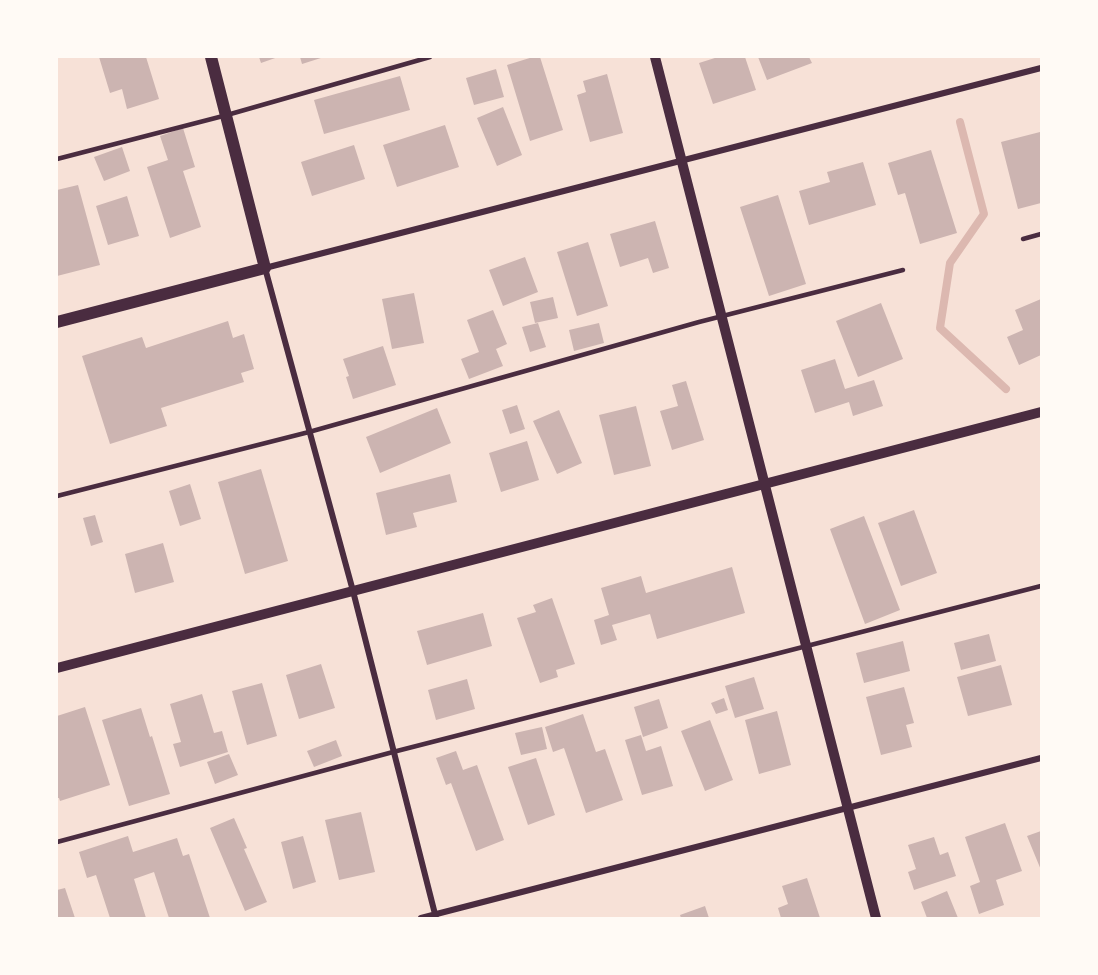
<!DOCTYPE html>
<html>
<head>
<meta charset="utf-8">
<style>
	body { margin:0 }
	#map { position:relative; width:1098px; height:975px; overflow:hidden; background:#f7e1d7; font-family:"Varela Round",sans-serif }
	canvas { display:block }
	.frame { position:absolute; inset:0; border:58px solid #fffaf5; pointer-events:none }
</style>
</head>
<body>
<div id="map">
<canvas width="1098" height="975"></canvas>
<div class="frame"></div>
</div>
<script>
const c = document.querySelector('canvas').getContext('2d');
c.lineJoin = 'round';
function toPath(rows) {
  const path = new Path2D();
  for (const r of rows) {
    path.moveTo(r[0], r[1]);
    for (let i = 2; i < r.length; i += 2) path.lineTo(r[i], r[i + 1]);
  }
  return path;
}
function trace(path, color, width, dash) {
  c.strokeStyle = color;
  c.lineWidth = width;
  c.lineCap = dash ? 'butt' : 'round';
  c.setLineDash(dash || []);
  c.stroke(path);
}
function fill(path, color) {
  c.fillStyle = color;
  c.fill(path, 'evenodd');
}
trace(toPath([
	[960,122,984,214,950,263,940,328,1006,389]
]), '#dcb8b0', 8);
fill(toPath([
	[99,57,146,57,159,99,127,109,122,89,110,93],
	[259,57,278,57,261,63],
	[300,57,324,57,302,64],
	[533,57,540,57,563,130,530,141,507,65],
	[718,57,745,57,756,90,713,104,699,63],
	[758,57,809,57,812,63,767,80],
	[496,69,504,97,474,105,466,78],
	[607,74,623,133,590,142,577,95,586,92,583,81],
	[400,76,410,110,324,134,314,100],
	[503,107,522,155,497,166,477,118],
	[445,125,459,167,397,187,383,145],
	[183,128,195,167,183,171,201,227,170,238,147,167,168,160,160,136],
	[1040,132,1041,138,1041,203,1018,209,1001,142],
	[354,145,365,179,312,196,301,162],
	[122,147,130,171,104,181,94,157],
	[931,150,957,233,920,244,905,193,898,195,888,163],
	[863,162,876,205,809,225,799,191,830,182,827,172],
	[78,185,100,265,57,276,57,190],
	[778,195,806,284,769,296,740,207],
	[127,196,139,236,108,245,96,206],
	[655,221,669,268,653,273,648,258,620,267,610,234],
	[588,242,608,306,577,316,557,252],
	[525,257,538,292,503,306,489,270],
	[414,293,424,343,392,349,382,299],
	[553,297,558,318,535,323,530,302],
	[1041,299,1041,355,1019,365,1007,337,1023,330,1015,310],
	[881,303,903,359,858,377,836,321],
	[493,310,507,344,496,349,503,366,469,379,461,359,479,352,467,320],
	[228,321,233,338,244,334,254,369,241,373,244,382,161,408,167,426,110,444,82,356,142,337,146,348],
	[538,323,546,347,530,352,522,327],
	[599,323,604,343,574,351,569,330],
	[383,346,396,385,353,399,346,377,349,376,343,359],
	[835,359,845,389,874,380,883,406,853,416,849,402,815,413,801,370],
	[686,381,704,440,672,450,660,411,678,406,672,385],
	[517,405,525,429,510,434,502,410],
	[636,406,651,466,614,475,599,415],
	[437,408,451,443,380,473,366,437],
	[559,410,582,463,557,474,533,421],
	[527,441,539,480,501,492,489,453],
	[261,469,288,561,245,574,218,482],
	[450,474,457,502,413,513,417,527,386,535,376,493],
	[190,484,201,519,180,526,169,491],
	[914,510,937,573,901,586,878,523],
	[95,515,103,542,91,546,83,518],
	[864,516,900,610,865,624,830,529],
	[163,543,174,582,135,593,125,554],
	[732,567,745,613,657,639,650,614,612,625,617,640,601,645,594,620,609,615,601,588,641,576,646,593],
	[552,598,575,664,556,670,558,677,540,683,517,618,536,612,533,605],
	[483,613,492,646,427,665,417,631],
	[989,634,996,661,961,670,954,643],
	[903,641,910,671,864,683,856,653],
	[321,664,335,708,299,719,286,675],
	[1001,665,1012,705,968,716,957,677],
	[754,677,764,709,735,718,725,686],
	[467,679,475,709,436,720,428,690],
	[262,683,277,736,247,745,232,691],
	[904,687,914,723,906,725,912,747,881,755,866,697],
	[202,694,214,733,222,731,228,752,180,767,173,744,181,742,170,704],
	[724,698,728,710,716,714,711,703],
	[659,699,668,728,643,737,634,707],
	[85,707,110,785,60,801,59,798,57,798,57,716],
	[141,708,150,737,152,736,170,794,129,806,102,720],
	[777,711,791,765,759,774,745,720],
	[583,714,596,752,605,749,623,800,586,813,564,748,553,752,545,727],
	[710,720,733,780,705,791,681,731],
	[542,727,547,749,521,755,515,733],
	[641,735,646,751,661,746,673,786,642,795,625,740],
	[336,740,342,756,314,767,307,751],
	[456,751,463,770,477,765,504,840,476,851,451,783,446,785,436,758],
	[229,754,238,775,215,784,207,762],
	[536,758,555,815,528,825,508,767],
	[361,812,375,872,339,880,325,820],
	[234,818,247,848,244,849,267,902,245,911,210,828],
	[1005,823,1022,871,996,880,1004,905,979,914,970,886,980,882,965,837],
	[1041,831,1041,870,1027,836],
	[128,836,133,852,177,838,183,856,189,854,210,918,169,918,154,872,134,879,146,918,110,918,96,875,87,878,79,852],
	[303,836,316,882,293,889,281,842],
	[934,837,940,855,948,852,956,876,914,890,908,872,916,869,908,845],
	[807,878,820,918,781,918,778,908,788,904,782,886],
	[65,888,75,918,57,918,57,890],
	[947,891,958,918,927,918,921,902],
	[705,906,709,918,681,918,680,915]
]), '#ccb4b1');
trace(toPath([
	[57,159,227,115,430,57],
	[1023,239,1041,234],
	[57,496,309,432,699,322,903,270],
	[57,842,393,752,1041,586]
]), '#4a2c40', 4.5);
trace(toPath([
	[421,918,1041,758],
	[436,918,353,591,265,268,1041,68]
]), '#4a2c40', 6);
trace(toPath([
	[655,57,876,918],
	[57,668,1041,412]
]), '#4a2c40', 10);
trace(toPath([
	[57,322,265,268,211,57]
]), '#4a2c40', 12);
</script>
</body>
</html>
